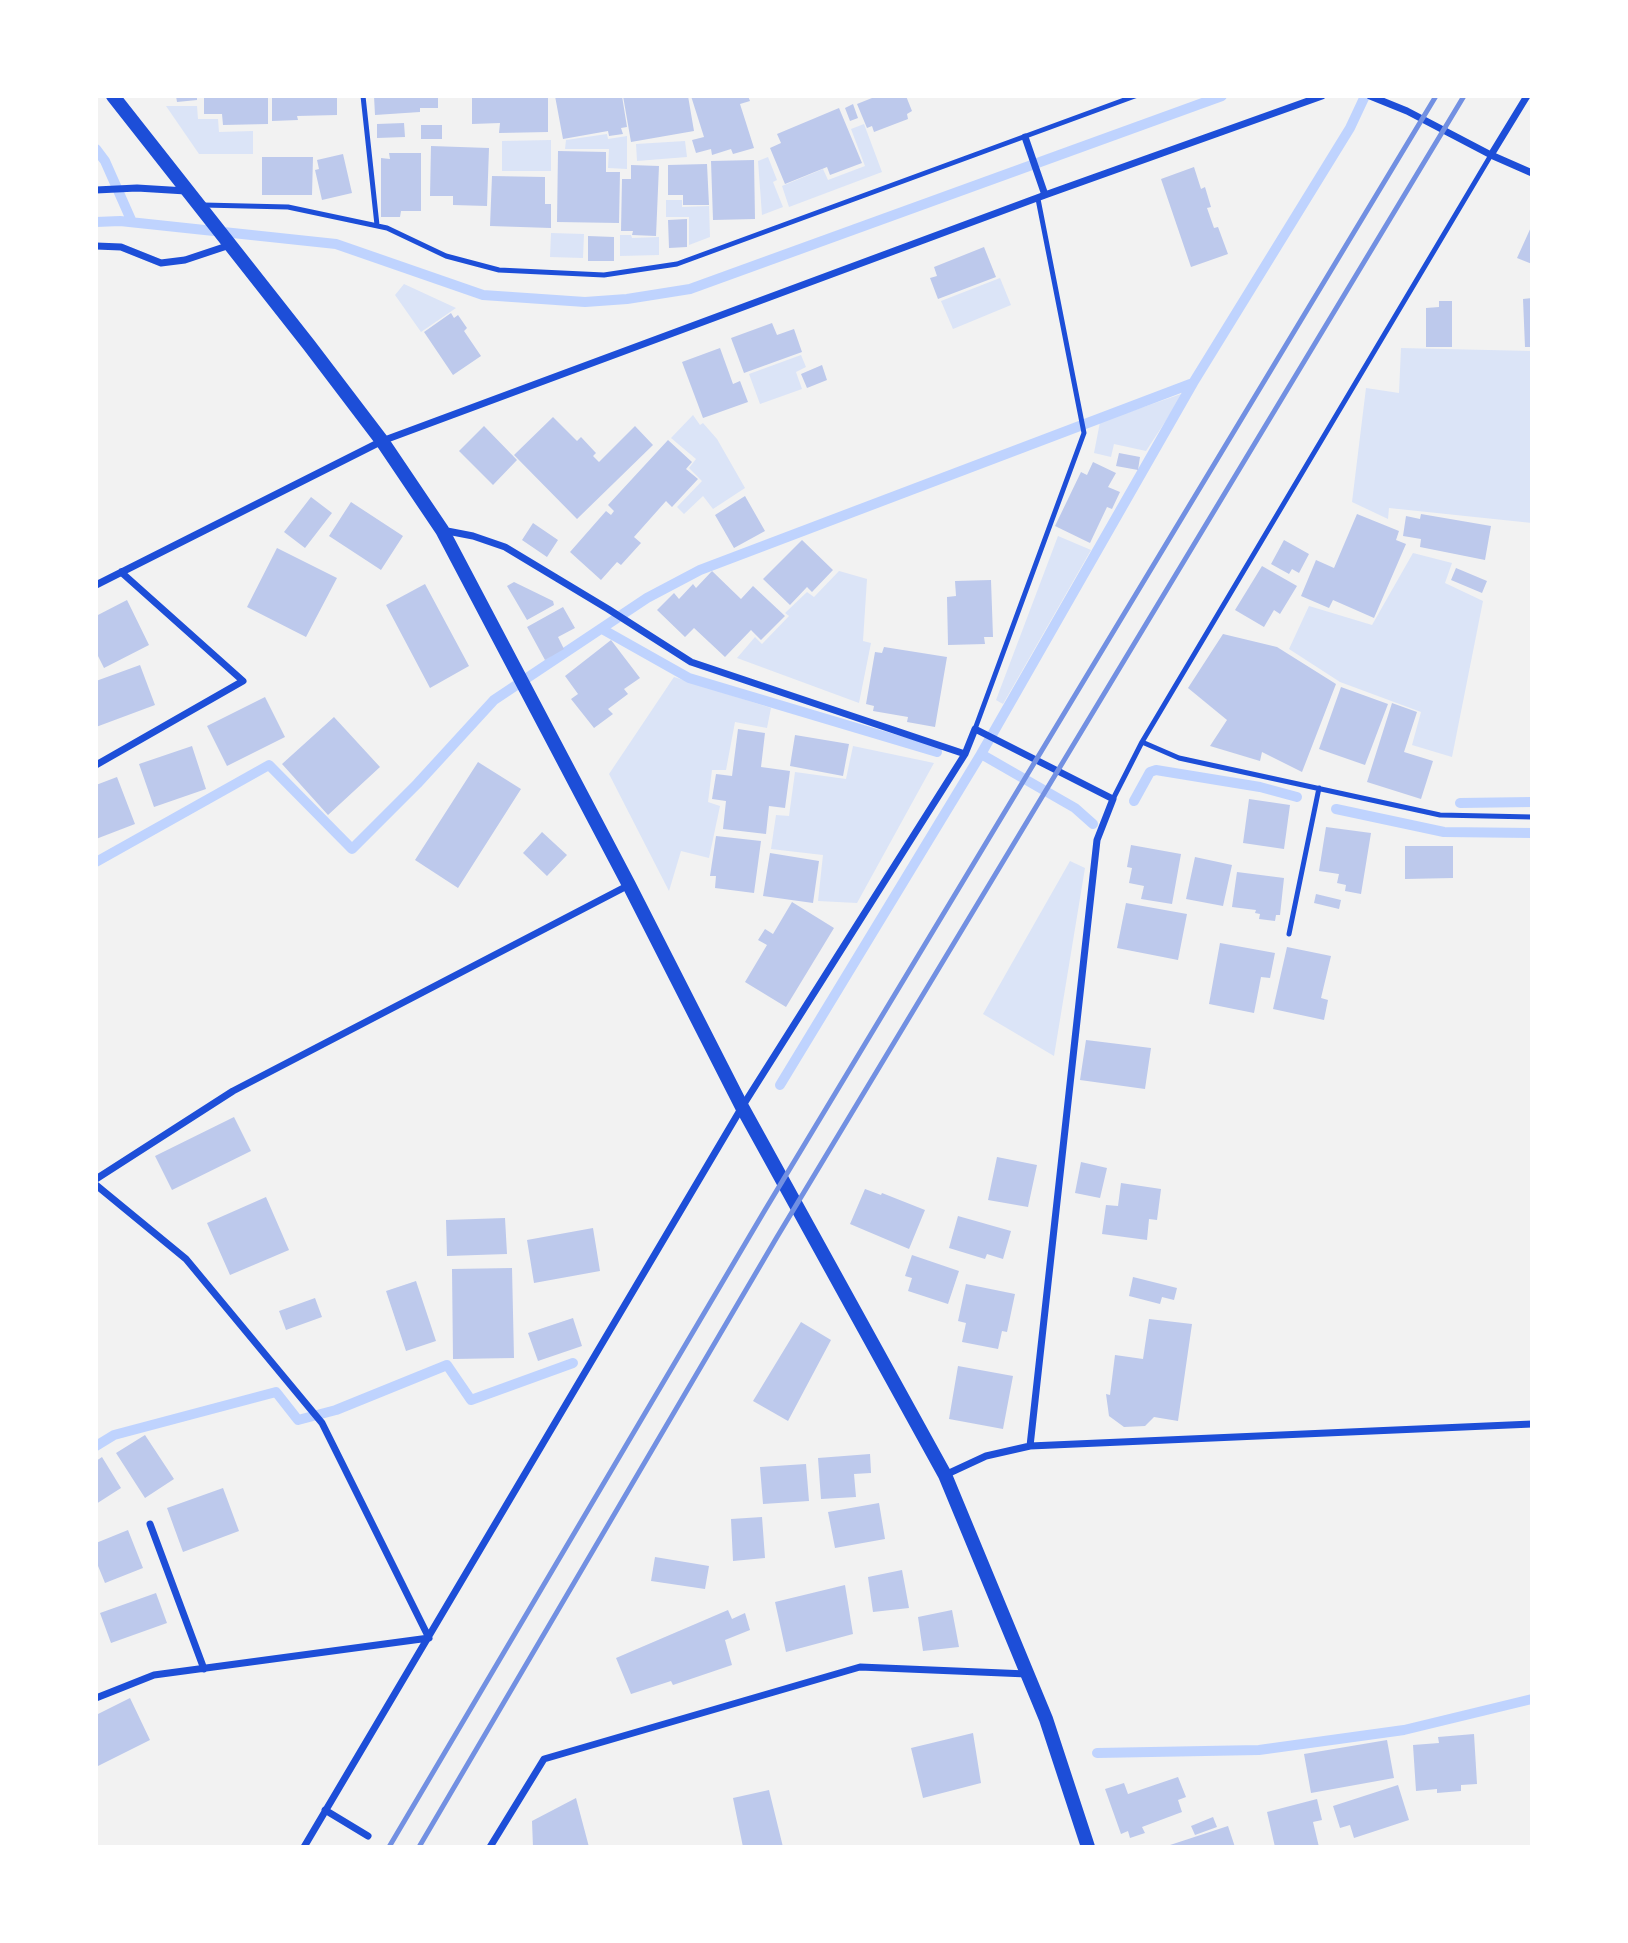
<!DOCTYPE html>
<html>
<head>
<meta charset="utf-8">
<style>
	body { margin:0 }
	#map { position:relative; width:1628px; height:1943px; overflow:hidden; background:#f2f2f2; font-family:Helvetica,sans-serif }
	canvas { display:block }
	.frame { position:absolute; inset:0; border:98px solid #fff; pointer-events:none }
</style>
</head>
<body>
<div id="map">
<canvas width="1628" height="1943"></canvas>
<div class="frame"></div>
</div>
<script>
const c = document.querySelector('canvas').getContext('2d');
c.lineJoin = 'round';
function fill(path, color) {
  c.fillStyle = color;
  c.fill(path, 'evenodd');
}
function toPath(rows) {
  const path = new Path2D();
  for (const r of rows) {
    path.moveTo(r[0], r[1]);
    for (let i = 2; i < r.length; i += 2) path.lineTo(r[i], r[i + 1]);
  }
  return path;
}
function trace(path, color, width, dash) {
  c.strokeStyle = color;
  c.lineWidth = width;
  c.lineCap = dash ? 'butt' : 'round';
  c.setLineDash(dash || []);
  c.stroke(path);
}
fill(toPath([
	[166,106,197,106,198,119,218,119,219,132,253,131,253,154,199,154],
	[864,124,882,172,789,207,782,186,823,169,828,180,865,166,851,129],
	[607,134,608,139,627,136,627,169,608,168,609,149,565,149,566,140],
	[551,140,551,171,502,171,502,141],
	[685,141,687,157,637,161,636,144],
	[768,157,777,180,773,182,783,207,762,215,758,161],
	[666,200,682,200,682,207,709,206,710,237,689,245,689,217,666,217],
	[551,233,584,234,583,258,550,257],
	[620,235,631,235,632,238,659,237,659,255,620,256],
	[1000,278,1011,305,953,329,941,301],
	[404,284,456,308,421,332,395,295],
	[1401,348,1532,351,1532,523,1389,508,1388,519,1352,502,1366,388,1399,393],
	[801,355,806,367,796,372,802,389,760,404,749,374],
	[1184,393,1146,451,1114,444,1111,457,1094,453,1100,422],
	[693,415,700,425,703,423,717,439,745,488,713,509,703,496,684,514,677,507,702,481,689,468,696,459,671,438],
	[1058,536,1091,550,1003,704,996,700],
	[1413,553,1452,563,1445,583,1483,601,1452,757,1412,745,1421,712,1340,682,1289,649,1309,606,1372,625],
	[839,571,867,579,863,641,871,643,859,703,737,658,755,637,762,644,789,616,785,613,807,592,814,597],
	[674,677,771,708,767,728,735,722,726,770,712,770,708,802,720,806,709,858,681,851,669,891,609,774],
	[853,746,934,763,857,903,818,901,823,855,771,849,776,815,789,816,795,772,846,779],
	[1070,861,1085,868,1054,1056,983,1014]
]), '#dbe4f7');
trace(toPath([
	[96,149,105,161,132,222],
	[96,222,120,221,336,244,483,295,585,302,627,299,690,289,1222,96],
	[602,629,689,678,937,752],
	[981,754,1193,383],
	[1134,801,1150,772,1156,770,1260,787,1297,797],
	[1460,803,1532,802],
	[1336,809,1444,832,1532,833],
	[96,862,269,765,352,849,417,784,494,700,647,598,700,570,1193,383,1350,128,1365,96],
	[780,1085,981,754,1075,808,1093,824],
	[96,1446,114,1435,276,1392,298,1420,336,1410,447,1365,471,1400,573,1363],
	[1097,1753,1259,1750,1404,1730,1532,1699]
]), '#bfd3fe', 10);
fill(toPath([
	[176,96,197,96,197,100,177,102],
	[204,96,268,96,268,124,223,125,222,114,204,114],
	[272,96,337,96,337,115,297,116,298,120,272,121],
	[374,96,438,96,438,108,420,108,420,112,375,115],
	[472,96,548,96,548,132,499,133,500,123,472,124],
	[555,96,622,96,627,127,621,128,623,134,609,136,608,131,563,139],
	[623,96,688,96,694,131,631,142],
	[691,96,748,96,750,101,740,104,754,148,733,154,731,149,712,155,711,149,696,153,692,140,704,137],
	[877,96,906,96,912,111,907,114,908,119,874,132,872,126,867,128,857,104],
	[853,104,858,118,850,121,845,108],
	[839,108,862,163,830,175,827,167,785,184,770,148,781,143,777,134],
	[404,123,405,137,377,138,377,124],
	[421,125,442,125,442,139,421,139],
	[431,146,489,148,487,206,453,205,453,196,430,196],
	[558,151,606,152,606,172,620,172,619,223,557,222],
	[389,153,421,153,421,211,401,211,400,217,381,217,381,158,390,159],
	[343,154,352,193,322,200,315,170,319,169,317,160],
	[262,157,313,157,312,195,262,195],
	[754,160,755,219,713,220,711,161],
	[707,164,709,205,683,205,683,195,668,195,668,165],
	[631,165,659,166,656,236,632,235,633,231,621,231,622,179,631,179],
	[1194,167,1201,189,1205,187,1211,207,1207,208,1214,228,1218,227,1228,254,1191,267,1161,179],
	[492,176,545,177,545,204,551,204,551,228,490,226],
	[687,219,687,247,669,248,668,220],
	[1532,225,1532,264,1517,258],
	[588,236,614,237,614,261,588,261],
	[984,247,996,277,938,299,930,278,937,276,934,267],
	[1532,298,1532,347,1525,347,1523,299],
	[1439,301,1452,301,1452,347,1426,347,1426,308,1439,307],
	[451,313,454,318,458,315,467,328,464,331,481,356,453,375,424,332],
	[772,323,777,335,794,329,802,352,744,373,731,338],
	[720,348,733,384,740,381,748,402,703,418,682,362],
	[822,365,827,380,807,388,801,374],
	[553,417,577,441,581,437,596,453,593,456,599,462,635,426,653,445,577,519,514,455],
	[484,426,517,460,493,485,459,451],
	[668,440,692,462,686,469,698,479,672,507,666,501,634,537,641,543,621,565,617,562,601,580,570,552,606,511,611,515,614,511,608,505],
	[1119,453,1140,457,1138,470,1116,466],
	[1093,462,1116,473,1108,487,1120,492,1112,509,1107,507,1090,543,1055,526,1081,472,1087,475],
	[745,496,765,531,734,548,715,515],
	[311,497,332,513,305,548,284,532],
	[351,502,403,536,381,570,329,536],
	[1357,514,1399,531,1396,540,1406,544,1374,618,1333,600,1329,608,1301,596,1316,560,1334,568],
	[1421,514,1491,526,1485,560,1420,547,1421,539,1403,536,1406,516,1420,519],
	[533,523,558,540,547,557,522,540],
	[802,540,833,570,812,592,807,587,790,605,763,579],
	[1284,540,1309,554,1299,573,1292,569,1289,574,1271,564],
	[277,548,337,578,306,637,247,607],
	[1262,566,1297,586,1280,614,1274,610,1264,627,1235,610],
	[1456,568,1487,581,1482,593,1451,580],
	[712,571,741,599,753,586,785,616,761,640,751,630,725,657,694,628,685,637,657,610,674,593,679,599,693,584,696,588],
	[991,580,993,637,984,637,985,644,948,645,947,597,956,596,955,581],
	[514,582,553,601,554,605,527,620,507,586],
	[425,584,469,666,430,688,386,605],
	[127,600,149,645,104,668,96,652,96,616],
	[563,607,575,628,558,637,564,649,545,660,527,627],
	[1223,634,1277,647,1336,684,1302,772,1262,752,1260,761,1210,746,1227,720,1188,688],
	[611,640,640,678,624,689,628,694,608,709,613,714,594,728,571,699,578,694,565,676],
	[884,647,947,657,935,727,907,722,908,717,873,711,874,706,866,704,875,652,882,653],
	[140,665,155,705,96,727,96,681],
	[1341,687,1388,704,1365,765,1319,749],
	[265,697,285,737,227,766,207,726],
	[1392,703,1417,712,1404,752,1433,761,1421,799,1367,782],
	[334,717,380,767,328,815,282,764],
	[738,729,765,733,761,767,790,771,785,808,769,806,766,834,723,829,726,801,712,799,716,774,732,776],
	[795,735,849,744,843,776,790,766],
	[192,746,206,789,154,807,139,764],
	[478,762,521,789,458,888,415,860],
	[117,777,135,824,96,839,96,785],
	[1249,799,1290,805,1284,849,1243,843],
	[1326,827,1371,833,1361,894,1345,891,1346,885,1337,883,1339,874,1319,871],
	[542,832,567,855,547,876,523,853],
	[716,836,761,841,754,893,715,888,716,876,710,876],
	[1131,845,1181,854,1172,904,1141,899,1144,886,1129,883,1132,868,1127,867],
	[1405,846,1453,846,1453,878,1405,879],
	[770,853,819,861,813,903,763,896],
	[1195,857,1232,865,1223,906,1186,899],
	[1237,872,1284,878,1280,915,1276,915,1275,921,1259,919,1260,914,1255,913,1256,910,1232,907],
	[1316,894,1341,900,1339,909,1314,903],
	[792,902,834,928,786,1007,745,982,767,945,758,940,765,929,773,934],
	[1126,903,1187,914,1178,960,1117,948],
	[1220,943,1275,953,1270,978,1261,977,1254,1013,1209,1004],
	[1287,947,1331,956,1321,998,1328,1000,1324,1020,1273,1009],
	[1086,1040,1151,1048,1145,1089,1080,1080],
	[234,1117,251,1151,172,1190,155,1156],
	[997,1157,1037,1165,1028,1207,988,1200],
	[1081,1162,1107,1168,1100,1198,1075,1193],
	[1121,1183,1161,1189,1157,1220,1149,1219,1147,1240,1102,1234,1106,1205,1118,1206],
	[865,1189,881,1195,882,1193,925,1210,909,1249,850,1224],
	[266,1197,289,1250,230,1275,207,1223],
	[958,1216,1011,1231,1003,1259,987,1254,985,1259,949,1248],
	[505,1218,507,1254,447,1256,446,1220],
	[593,1228,600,1271,534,1283,527,1240],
	[912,1255,959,1271,948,1304,908,1291,912,1278,905,1276],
	[512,1268,514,1358,453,1359,452,1269],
	[1133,1277,1177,1288,1174,1300,1162,1297,1160,1304,1129,1296],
	[416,1281,436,1341,406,1351,386,1291],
	[966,1284,1015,1294,1007,1332,1002,1331,998,1349,962,1342,966,1323,958,1321],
	[315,1298,322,1317,286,1330,279,1311],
	[573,1318,582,1346,538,1361,528,1333],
	[1149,1319,1192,1324,1178,1421,1154,1417,1145,1426,1124,1427,1109,1416,1106,1394,1110,1395,1115,1355,1143,1359],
	[801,1322,831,1340,788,1421,753,1401],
	[958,1366,1013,1376,1003,1429,949,1419],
	[145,1435,174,1479,145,1498,116,1453],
	[870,1454,871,1473,854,1474,856,1497,821,1499,818,1458],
	[102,1457,121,1488,96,1504,96,1461],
	[806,1464,809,1501,763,1504,760,1467],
	[223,1488,239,1531,183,1552,167,1508],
	[879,1503,885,1539,835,1548,828,1512],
	[762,1517,765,1558,733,1561,731,1519],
	[128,1530,143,1568,105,1583,96,1561,96,1543],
	[655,1557,709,1566,705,1589,651,1581],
	[902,1570,909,1608,873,1612,868,1577],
	[845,1585,853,1634,786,1652,775,1602],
	[156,1593,167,1623,111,1643,100,1613],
	[728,1610,732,1619,745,1613,750,1630,725,1640,732,1665,673,1685,671,1681,631,1694,616,1658],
	[952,1610,959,1647,923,1651,918,1617],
	[130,1698,150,1740,96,1767,96,1715],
	[973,1733,981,1783,923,1798,911,1748],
	[1474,1734,1477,1784,1461,1785,1461,1791,1437,1793,1437,1789,1416,1791,1413,1745,1439,1743,1438,1737],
	[1387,1740,1394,1778,1311,1793,1304,1754],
	[1178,1777,1186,1797,1178,1800,1182,1812,1142,1827,1145,1833,1130,1838,1128,1831,1121,1834,1105,1789,1124,1783,1128,1794],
	[1398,1785,1409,1820,1354,1838,1350,1825,1340,1828,1333,1806],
	[769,1790,783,1847,743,1847,733,1798],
	[576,1798,589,1847,533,1847,532,1821],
	[1317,1799,1322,1820,1313,1822,1319,1847,1275,1847,1267,1812],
	[1213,1817,1217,1827,1195,1835,1191,1826],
	[1228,1826,1235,1847,1168,1847,1167,1846]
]), '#bdc9ec');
trace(toPath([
	[363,96,377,225],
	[203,205,288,207,387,228,446,256,499,270,604,275,677,264,1135,96],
	[975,729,1084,433,1038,199],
	[1142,742,1179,758,1440,815,1532,817],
	[1113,799,1142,742,1491,155],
	[1289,934,1319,788]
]), '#1d4ed8', 5);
trace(toPath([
	[1370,96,1407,111,1491,155,1532,173],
	[1025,137,1045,195],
	[1491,155,1527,96],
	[96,190,137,188,186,191],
	[96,246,121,247,161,263,185,260,230,245],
	[442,530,473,536,505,547,608,609,691,662,965,754],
	[96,585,382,441,1045,195,1322,96],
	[96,765,243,681,121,572],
	[96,1179,233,1091,629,885],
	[96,1185,186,1259,322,1423,429,1638],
	[945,1475,986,1456,1030,1446,1532,1424],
	[150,1524,204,1669],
	[96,1698,154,1675,429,1638],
	[325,1810,368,1836],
	[304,1847,742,1107,965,754,975,729,1113,799,1097,840,1030,1446],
	[490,1847,544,1759,860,1667,1027,1674]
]), '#1d4ed8', 7);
trace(toPath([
	[113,96,309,345,382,441,442,530,629,885,742,1107,945,1475,1046,1719,1088,1847]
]), '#1d4ed8', 14);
trace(toPath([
	[389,1847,765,1210,1436,96],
	[419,1847,777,1237,1464,96]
]), '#7290e2', 5);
</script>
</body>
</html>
